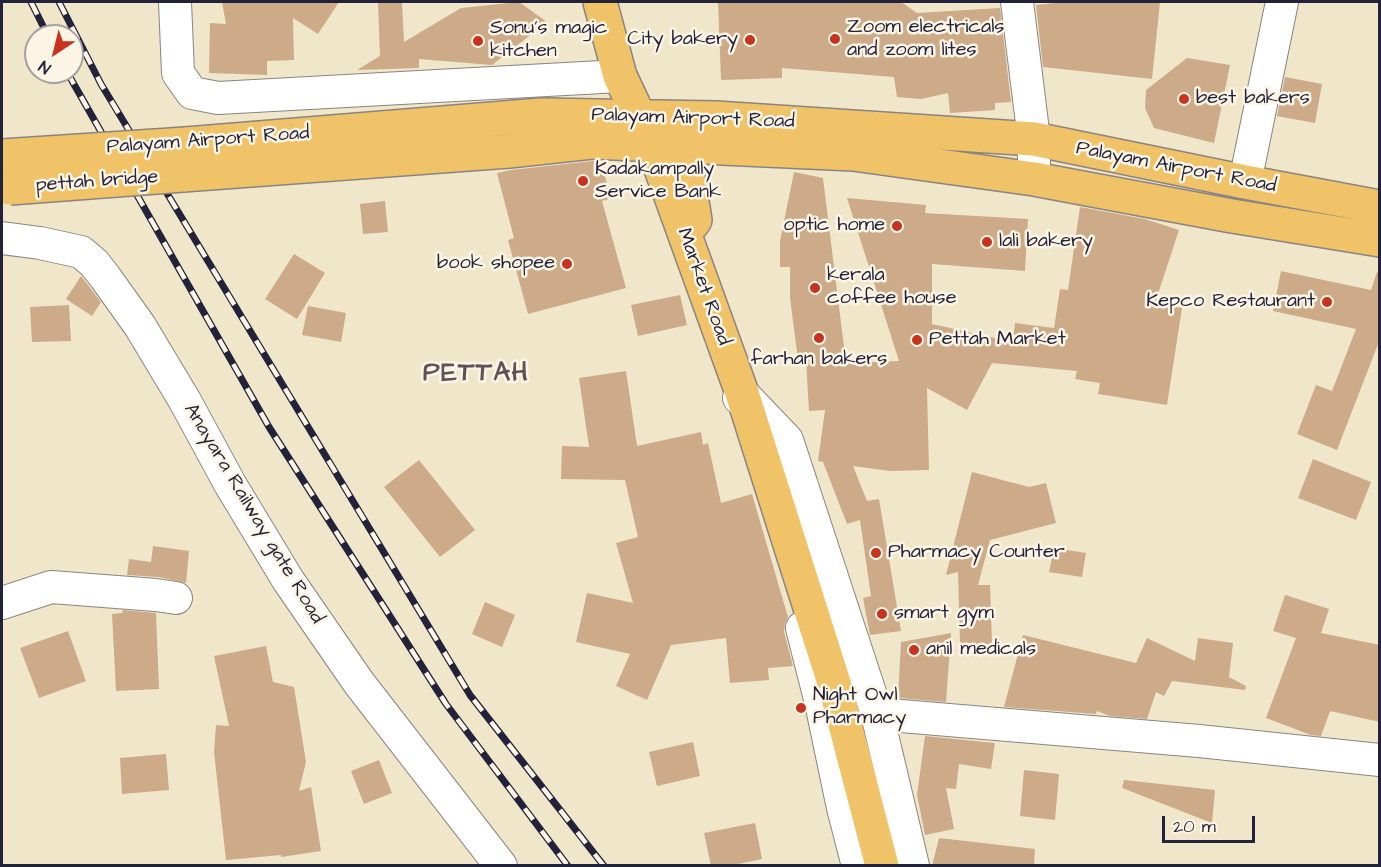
<!DOCTYPE html>
<html>
<head>
<meta charset="utf-8">
<style>
	body { margin:0 }
	#map { position:relative; width:1381px; height:867px; overflow:hidden; background:#f0e7ca; font-family:"Architects Daughter",sans-serif }
	canvas { display:block }
	.frame { position:absolute; inset:0; border:3px solid #22223b; pointer-events:none }
	.north { position:absolute; left:24px; top:24px; width:60px; height:60px; box-sizing:border-box; background:#fcf5e5; border:2px solid #a5a1a1; border-radius:50%; rotate:215deg; font-size:16px; font-weight:700; line-height:24px; text-align:center; color:#22223b }
	.north::after { content:''; display:block; margin:auto; width:21px; height:27px; background:#c8321e; clip-path:polygon(50% 0,100% 100%,50% 72%,0 100%) }
	.scale { position:absolute; left:1162px; top:816px; width:93px; height:27px; box-sizing:border-box; border:3px solid #22223b; border-top:0; padding-left:8px; font-size:18px; line-height:21px; white-space:nowrap; color:#22223b; -webkit-text-stroke:4px #fcf5e5; paint-order:stroke }
</style>
</head>
<body>
<div id="map">
<canvas width="1381" height="867"></canvas>
<div class="frame"></div>
<div class="north">N</div>
<div class="scale">20 m</div>
</div>
<script>
const c = document.querySelector('canvas').getContext('2d');
c.lineJoin = 'round';
function fill(path, color) {
  c.fillStyle = color;
  c.fill(path, 'evenodd');
}
function toPath(rows) {
  const path = new Path2D();
  for (const r of rows) {
    path.moveTo(r[0], r[1]);
    for (let i = 2; i < r.length; i += 2) path.lineTo(r[i], r[i + 1]);
  }
  return path;
}
function trace(path, color, width, dash) {
  c.strokeStyle = color;
  c.lineWidth = width;
  c.lineCap = dash ? 'butt' : 'round';
  c.setLineDash(dash || []);
  c.stroke(path);
}
function label(font, color, halo, rows, align = 'center') {
  c.font = font + ' "Architects Daughter",sans-serif';
  c.lineWidth = 5;
  c.setLineDash([]);
  c.textBaseline = 'middle';
  c.strokeStyle = halo;
  c.fillStyle = color;
  for (const [text, x, y, turn = 0] of rows) {
    c.save();
    c.translate(x, y);
    c.rotate((+turn || 0) * Math.PI / 180);
    c.textAlign = isNaN(turn) ? turn : align;
    if (halo) c.strokeText(text, 0, 0);
    c.fillText(text, 0, 0);
    c.restore();
  }
}
fill(toPath([
	[222,2,339,2,318,34,293,18,294,60,267,61,267,75,209,73,210,23,226,24],
	[378,2,402,2,404,42,461,8,519,2,547,22,492,65,419,59,419,68,357,70,380,56],
	[718,2,901,2,917,13,1000,8,1011,102,995,103,995,110,950,113,948,93,921,99,897,97,894,77,782,68,782,78,721,80],
	[1055,2,1160,2,1152,79,1043,67,1036,5,1055,3],
	[1187,58,1230,65,1214,143,1154,128,1145,108,1146,90],
	[1285,77,1322,84,1315,123,1277,116],
	[593,161,600,161,612,198,602,201,626,288,528,314,508,240,514,238,497,173,511,170],
	[794,172,823,178,846,363,899,361,847,198,926,205,925,213,1028,219,1025,271,932,264,932,324,1013,342,1015,323,1054,328,1060,289,1068,290,1080,207,1145,219,1179,230,1155,303,1182,308,1167,405,1098,394,1100,383,1075,379,1077,371,992,363,967,410,927,388,929,470,890,471,853,466,867,501,879,499,901,631,870,635,863,598,871,596,860,520,847,524,823,462,818,461,825,410,809,411,806,360,798,360,790,298,790,267,780,267,780,241],
	[385,201,388,232,363,234,360,204],
	[294,254,325,273,297,319,265,299],
	[1281,271,1371,290,1377,272,1380,273,1380,339,1337,450,1297,434,1316,385,1332,391,1356,329,1273,311],
	[81,276,101,302,92,316,66,299],
	[680,295,687,325,638,336,631,305],
	[69,305,71,341,32,342,30,307],
	[308,306,346,313,341,342,302,335],
	[626,371,637,446,701,432,703,445,708,443,721,503,752,494,788,617,785,624,784,632,793,666,768,668,769,680,730,683,726,638,671,645,647,700,616,686,630,654,576,642,587,593,633,603,616,543,638,537,625,480,561,479,562,446,589,447,579,378],
	[1313,459,1371,482,1356,520,1298,498],
	[419,460,475,530,440,557,384,487],
	[972,472,1029,487,1046,483,1056,523,990,540,978,585,990,585,992,644,960,644,958,572,946,575],
	[153,546,189,551,186,583,159,577,127,575,129,559,151,562],
	[1054,548,1086,553,1082,577,1049,572],
	[1285,595,1329,609,1321,633,1380,645,1380,722,1330,711,1321,736,1311,735,1266,718,1296,638,1273,631],
	[485,602,515,615,502,647,472,634],
	[123,610,156,613,159,689,116,691,112,614,122,613],
	[68,631,86,681,39,698,20,648],
	[951,633,946,702,898,698,901,642],
	[1023,635,1136,663,1147,638,1195,661,1198,638,1233,643,1229,677,1246,686,1245,690,1172,681,1164,696,1156,692,1147,719,1110,716,1097,711,1096,714,1004,707],
	[266,646,273,682,294,687,306,762,299,791,311,787,321,851,281,857,281,855,226,860,214,752,216,725,229,726,214,656],
	[925,736,995,743,991,769,959,764,956,789,946,788,954,829,925,835,917,795],
	[693,742,700,776,657,786,649,752],
	[166,754,169,790,122,794,120,758],
	[379,760,392,793,364,804,351,771],
	[1024,770,1059,774,1055,820,1020,816],
	[1124,780,1215,790,1212,823,1122,788],
	[755,823,762,859,729,866,711,866,704,833],
	[939,838,1035,849,1034,866,932,866]
]), '#cdaa88');
const minor = toPath([
	[175,2,178,73,192,93,218,98,620,76],
	[1017,2,1034,139,1034,179],
	[1245,182,1282,2],
	[2,238,40,243,81,252,94,263,105,277,140,326,185,401,230,484,288,580,359,683,501,866],
	[739,398,742,393,787,440,877,714,913,866],
	[2,603,51,587,156,595,176,598],
	[802,628,821,703,843,808,858,866],
	[877,714,1199,741,1380,760]
]);
const major = toPath([
	[600,2,620,76,652,144,742,393,835,686,882,866],
	[186,144,541,115,716,118,1034,139,1245,182,1380,207],
	[683,145,695,220,693,223],
	[183,175,509,151,592,142,853,154,1034,179,1232,216,1380,240]
]);
trace(minor, '#898482', 34);
trace(major, '#898482', 36);
trace(minor, '#fff', 32);
trace(major, '#f1c369', 33);
const rail = toPath([
	[31,2,48,36],
	[59,2,101,84,470,695,604,866],
	[67,72,269,427,446,704,568,866]
]);
trace(rail, '#22223b', 7);
trace(rail, '#fcf5e5', 4.5, [14]);
const majorBridge = toPath([
	[2,156,186,144],
	[10,188,183,175]
]);
trace(majorBridge, '#898482', 36, []);
trace(majorBridge, '#f1c369', 33);
for (const [x, y, r, color] of [
	[835,39,6,"#c8321e"],
	[750,40,6,"#c8321e"],
	[478,41,6,"#c8321e"],
	[1184,99,6,"#c8321e"],
	[583,181,6,"#c8321e"],
	[897,226,6,"#c8321e"],
	[987,242,6,"#c8321e"],
	[567,264,6,"#c8321e"],
	[815,288,6,"#c8321e"],
	[1327,302,6,"#c8321e"],
	[819,338,6,"#c8321e"],
	[917,340,6,"#c8321e"],
	[876,553,6,"#c8321e"],
	[882,614,6,"#c8321e"],
	[914,650,6,"#c8321e"],
	[801,708,6,"#c8321e"]
]) {
  const dot = new Path2D();
  dot.arc(x, y, r, 0, 2 * Math.PI);
  c.fillStyle = color;
  c.fill(dot);
  trace(dot, '#fcf5e5', 2);
}
label('20px', '#22223b', '#fcf5e5', [
	["Zoom electricals",847,28],
	["and zoom lites",847,51],
	["Sonu's magic",490,29],
	["kitchen",490,52],
	["City bakery",738,40,"right"],
	["best bakers",1196,99],
	["Kadakampally",595,170],
	["Service Bank",595,193],
	["optic home",885,226,"right"],
	["lali bakery",999,242],
	["book shopee",555,264,"right"],
	["kerala",827,276],
	["coffee house",827,299],
	["Kepco Restaurant",1315,302,"right"],
	["Pettah Market",929,340],
	["farhan bakers",819,360,"center"],
	["Pharmacy Counter",888,553],
	["smart gym",894,614],
	["anil medicals",926,650],
	["Night Owl",813,696],
	["Pharmacy",813,719]
], 'left');
label('20px', '#22223b', '#fcf5e5', [
	["Palayam Airport Road",693,119,2],
	["Palayam Airport Road",208,141,-4],
	["Palayam Airport Road",1176,168,11],
	["pettah bridge",97,182,-4],
	["Market Road",703,287,70],
	["Anayara Railway gate Road",253,514,59]
]);
c.letterSpacing = '1.5px';
label('bold 26px', '#5e5256', '#fcf5e5', [
	["PETTAH",476,375]
]);
c.letterSpacing = '0px';
</script>
</body>
</html>
